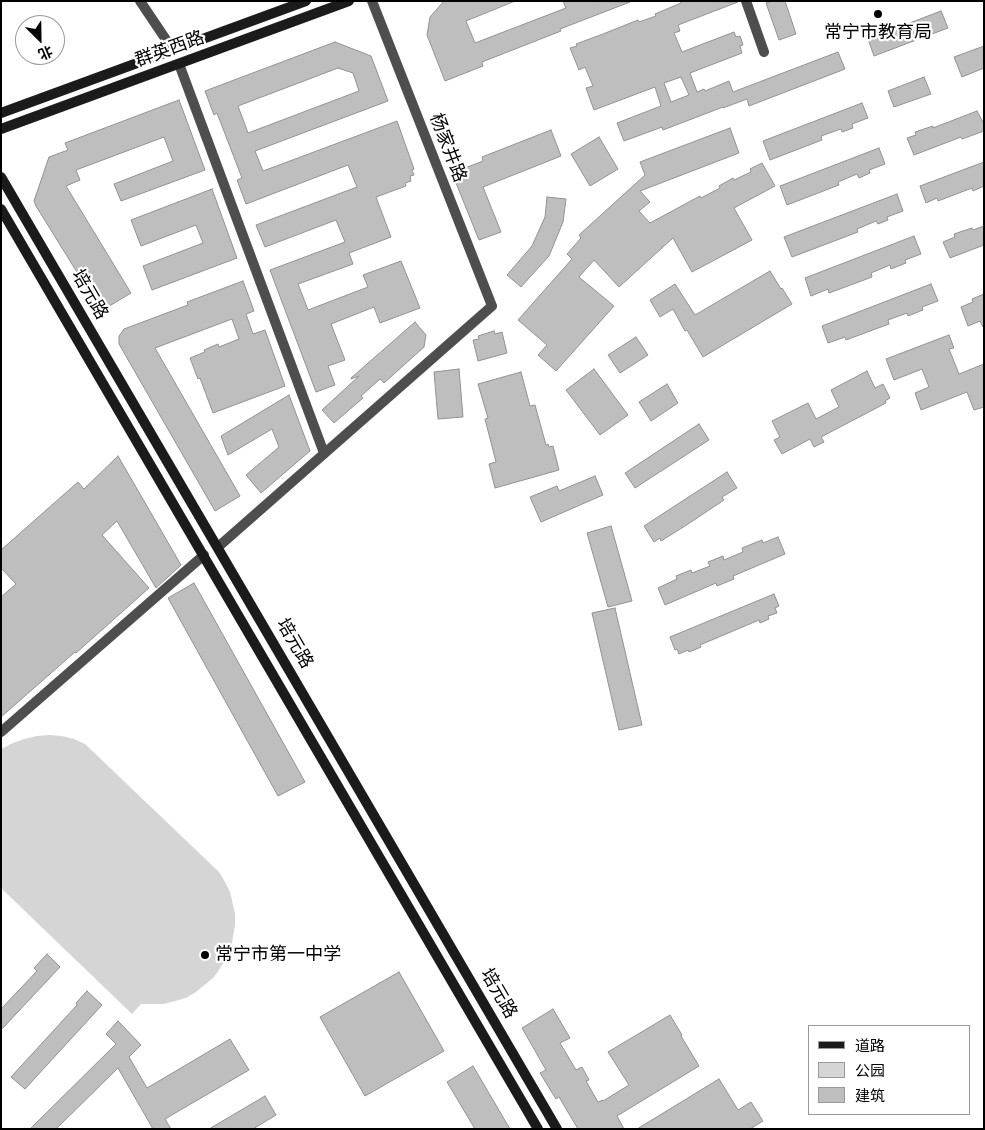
<!DOCTYPE html>
<html>
<head>
<meta charset="utf-8">
<style>
	body { margin:0 }
	#map { position:relative; width:985px; height:1130px; overflow:hidden; background:#fff; font-family:Roboto,"Noto Sans SC",sans-serif }
	canvas { display:block }
	.frame { position:absolute; inset:0; border:2px solid #000; pointer-events:none }
	.legend { position:absolute; left:808px; top:1025px; width:162px; height:90px; box-sizing:border-box; background:#fff; border:1px solid #999; margin:0; padding:6px 9px; list-style:none; font-size:15px; color:#000 }
	.legend li { display:flex; align-items:center; gap:10px; height:25px }
	.legend b { width:25px; border:1px solid #999 }
	.north { position:absolute; left:15px; top:15px; width:50px; height:50px; box-sizing:border-box; background:#fff; border:1px solid #999; border-radius:50%; rotate:157deg; font-size:14px; font-weight:700; line-height:20px; text-align:center; color:#000 }
	.north::after { content:''; display:block; margin:auto; width:18px; height:22px; background:#000; clip-path:polygon(50% 0,100% 100%,50% 72%,0 100%) }
</style>
</head>
<body>
<div id="map">
<canvas width="985" height="1130"></canvas>
<div class="frame"></div>
<ul class="legend">
<li><b style="height:6px;background:#1b1b1b"></b>道路</li>
<li><b style="height:14px;background:#d5d5d5"></b>公园</li>
<li><b style="height:14px;background:#bebebe"></b>建筑</li>
</ul>
<div class="north">北</div>
</div>
<script>
const c = document.querySelector('canvas').getContext('2d');
c.lineJoin = 'round';
function fill(path, color) {
  c.fillStyle = color;
  c.fill(path, 'evenodd');
}
function toPath(rows) {
  const path = new Path2D();
  for (const r of rows) {
    path.moveTo(r[0], r[1]);
    for (let i = 2; i < r.length; i += 2) path.lineTo(r[i], r[i + 1]);
  }
  return path;
}
function trace(path, color, width, dash) {
  c.strokeStyle = color;
  c.lineWidth = width;
  c.lineCap = dash ? 'butt' : 'round';
  c.setLineDash(dash || []);
  c.stroke(path);
}
function label(font, color, halo, rows, align = 'center') {
  c.font = font + ' Roboto,"Noto Sans SC",sans-serif';
  c.lineWidth = 4.5;
  c.setLineDash([]);
  c.textBaseline = 'middle';
  c.strokeStyle = halo;
  c.fillStyle = color;
  for (const [text, x, y, turn = 0] of rows) {
    c.save();
    c.translate(x, y);
    c.rotate((+turn || 0) * Math.PI / 180);
    c.textAlign = isNaN(turn) ? turn : align;
    if (halo) c.strokeText(text, 0, 0);
    c.fillText(text, 0, 0);
    c.restore();
  }
}
fill(toPath([
	[49,735,62,736,74,739,85,744,219,872,225,882,230,892,235,914,235,925,231,948,227,958,214,977,196,992,186,998,164,1004,141,1004,132,1014,1,888,1,749,13,743,24,739,37,736]
]), '#d5d5d5');
const building = toPath([
	[444,1,515,1,466,21,475,43,566,8,563,1,630,2,560,29,561,31,482,62,483,66,445,81,427,35,430,17,444,1],
	[681,1,738,2,678,25,680,31,674,33,682,52,734,32,736,37,740,36,743,45,740,46,742,53,690,73,697,92,704,89,705,91,729,81,733,92,838,52,845,69,749,106,747,99,723,108,723,107,663,130,662,127,624,141,617,123,661,106,655,87,594,110,586,88,593,86,585,67,579,70,570,48,577,46,576,44,603,34,638,20,639,22,656,16,655,14,681,3,681,1],
	[681,77,689,95,671,102,664,83,681,77],
	[772,1,785,1,796,34,779,40,766,3,772,1],
	[941,11,948,28,874,56,868,39,941,11],
	[335,42,371,56,388,101,255,151,263,171,397,121,414,169,412,170,414,175,410,176,411,181,405,183,406,186,376,197,391,237,349,253,353,264,298,284,308,310,368,287,363,275,401,261,420,308,380,323,374,307,331,324,345,360,328,366,335,385,316,392,270,270,345,242,336,220,265,247,256,225,357,187,348,165,246,204,237,180,242,178,217,113,214,115,205,91,335,42],
	[338,68,353,73,359,91,248,133,238,106,338,68],
	[984,46,984,68,962,77,954,57,984,46],
	[924,77,931,94,894,107,888,91,924,77],
	[179,100,205,170,121,201,114,184,173,161,164,137,76,170,80,180,66,186,131,293,101,311,36,206,34,201,49,157,68,150,65,143,179,100],
	[862,103,868,118,852,124,853,128,842,132,841,129,821,136,822,140,770,160,763,141,862,103],
	[977,111,984,124,984,131,962,139,961,137,914,155,907,138,916,135,915,132,933,126,933,128,977,111],
	[730,128,739,153,640,191,650,202,639,211,650,223,700,196,701,198,720,188,719,186,733,178,734,180,751,172,750,169,762,163,775,186,734,208,752,240,692,272,673,238,619,287,594,260,579,277,614,306,556,371,538,355,547,345,518,320,572,259,567,254,581,238,579,235,645,175,640,162,730,128],
	[551,130,561,156,483,187,501,232,479,240,452,173,483,161,482,157,551,130],
	[599,137,618,169,590,186,571,154,599,137],
	[879,148,885,164,869,170,870,173,859,178,857,174,838,182,839,185,787,205,780,186,879,148],
	[984,162,984,186,973,191,972,188,938,201,937,198,926,203,920,186,984,162],
	[212,189,237,258,152,290,143,266,203,243,196,225,141,246,131,220,212,189],
	[897,194,903,211,887,217,888,220,878,224,876,221,857,229,858,232,792,257,784,237,897,194],
	[547,197,566,199,563,222,549,256,521,287,507,275,532,246,545,217,547,197],
	[984,226,984,245,950,258,943,242,955,237,954,234,972,228,973,230,984,226],
	[914,236,921,254,905,260,906,263,891,269,890,265,871,273,872,277,829,293,828,289,811,296,805,278,914,236],
	[770,271,781,289,782,288,792,304,703,357,687,330,685,331,673,309,660,317,650,300,675,284,695,315,770,271],
	[243,281,254,311,246,314,253,334,265,330,285,386,213,413,200,378,198,379,190,358,205,352,204,350,218,344,219,347,239,339,232,319,155,348,240,496,215,511,119,344,119,336,124,329,188,305,187,302,243,281],
	[931,284,938,301,922,307,923,310,908,316,907,313,888,320,889,324,846,340,845,337,828,343,822,326,931,284],
	[984,294,984,327,983,327,980,321,968,326,961,307,973,302,972,299,984,294],
	[415,322,426,335,424,347,384,383,380,379,361,396,363,398,334,423,322,410,359,376,351,379,351,378,415,322],
	[494,331,495,334,502,332,507,353,478,361,473,340,479,339,478,336,494,331],
	[949,335,954,348,949,349,959,374,984,364,984,407,974,410,967,392,921,410,915,393,929,387,922,369,894,380,886,359,949,335],
	[636,337,648,355,620,373,608,355,636,337],
	[459,369,463,417,438,419,434,372,459,369],
	[594,369,628,415,600,435,566,390,594,369],
	[867,371,875,388,883,384,890,398,885,401,886,403,821,437,824,442,814,447,810,439,782,454,774,440,780,437,772,421,808,403,816,419,839,407,831,390,867,371],
	[521,372,530,406,535,405,546,445,548,444,549,447,553,446,559,470,495,488,489,464,496,462,485,419,488,418,478,384,521,372],
	[667,384,678,403,651,421,639,402,667,384],
	[289,395,310,451,261,493,246,475,279,447,272,429,228,455,221,436,289,395],
	[699,424,709,440,635,488,625,473,699,424],
	[118,456,181,565,156,588,117,521,102,535,149,588,76,653,75,652,1,717,1,597,16,584,1,568,1,550,78,482,84,489,118,456],
	[727,472,737,488,722,497,724,500,685,526,661,541,660,538,654,542,644,526,727,472],
	[595,476,603,495,541,522,530,497,557,486,559,491,595,476],
	[611,526,632,601,608,607,587,533,611,526],
	[778,537,785,554,733,576,734,579,717,586,716,583,665,605,658,588,677,579,676,576,691,570,692,573,710,566,708,562,723,556,724,560,743,552,742,548,762,540,763,543,778,537],
	[194,583,305,782,278,796,168,598,194,583],
	[774,594,779,606,775,608,777,613,768,616,769,619,760,623,759,620,700,645,701,647,689,652,688,650,679,654,677,649,675,650,670,637,774,594],
	[615,608,642,725,619,730,592,613,615,608],
	[47,954,60,967,1,1030,1,1009,37,971,34,968,47,954],
	[399,972,444,1051,365,1096,320,1017,399,972],
	[87,991,102,1005,25,1089,11,1077,77,1005,76,1003,87,991],
	[553,1009,570,1038,560,1043,576,1070,582,1067,589,1080,586,1081,598,1102,603,1100,603,1101,629,1085,608,1052,670,1015,682,1035,681,1036,699,1066,617,1116,624,1129,578,1129,559,1097,556,1099,540,1073,546,1070,522,1028,553,1009],
	[118,1021,141,1045,129,1057,147,1088,230,1039,249,1070,165,1119,171,1129,153,1129,118,1068,56,1129,30,1129,116,1044,106,1034,118,1021],
	[473,1066,510,1129,475,1129,447,1082,473,1066],
	[719,1079,738,1110,751,1102,763,1121,750,1129,637,1129,719,1079],
	[265,1096,276,1115,253,1129,209,1129,265,1096]
]);
fill(building, '#bebebe');
trace(building, '#929292', 1);
trace(toPath([
	[140,1,173,50],
	[746,1,764,52],
	[179,64,324,453],
	[218,547,492,306,372,1],
	[1,732,204,555]
]), '#4e4e4e', 10);
trace(toPath([
	[1,113,306,1],
	[1,129,349,1],
	[1,177,557,1129],
	[1,209,538,1129]
]), '#1b1b1b', 10);
for (const [x, y, r, color] of [
	[878,14,5,"#000"],
	[205,955,5,"#000"]
]) {
  const dot = new Path2D();
  dot.arc(x, y, r, 0, 2 * Math.PI);
  c.fillStyle = color;
  c.fill(dot);
  trace(dot, '#fff', 2);
}
label('18px', '#000', '#fff', [
	["常宁市教育局",878,33],
	["常宁市第一中学",215,955,"left"]
]);
label('18px', '#000', '#fff', [
	["群英西路",170,50,-20],
	["杨家井路",447,148,69],
	["培元路",89,295,60],
	["培元路",294,644,60],
	["培元路",498,994,60]
]);
</script>
</body>
</html>
